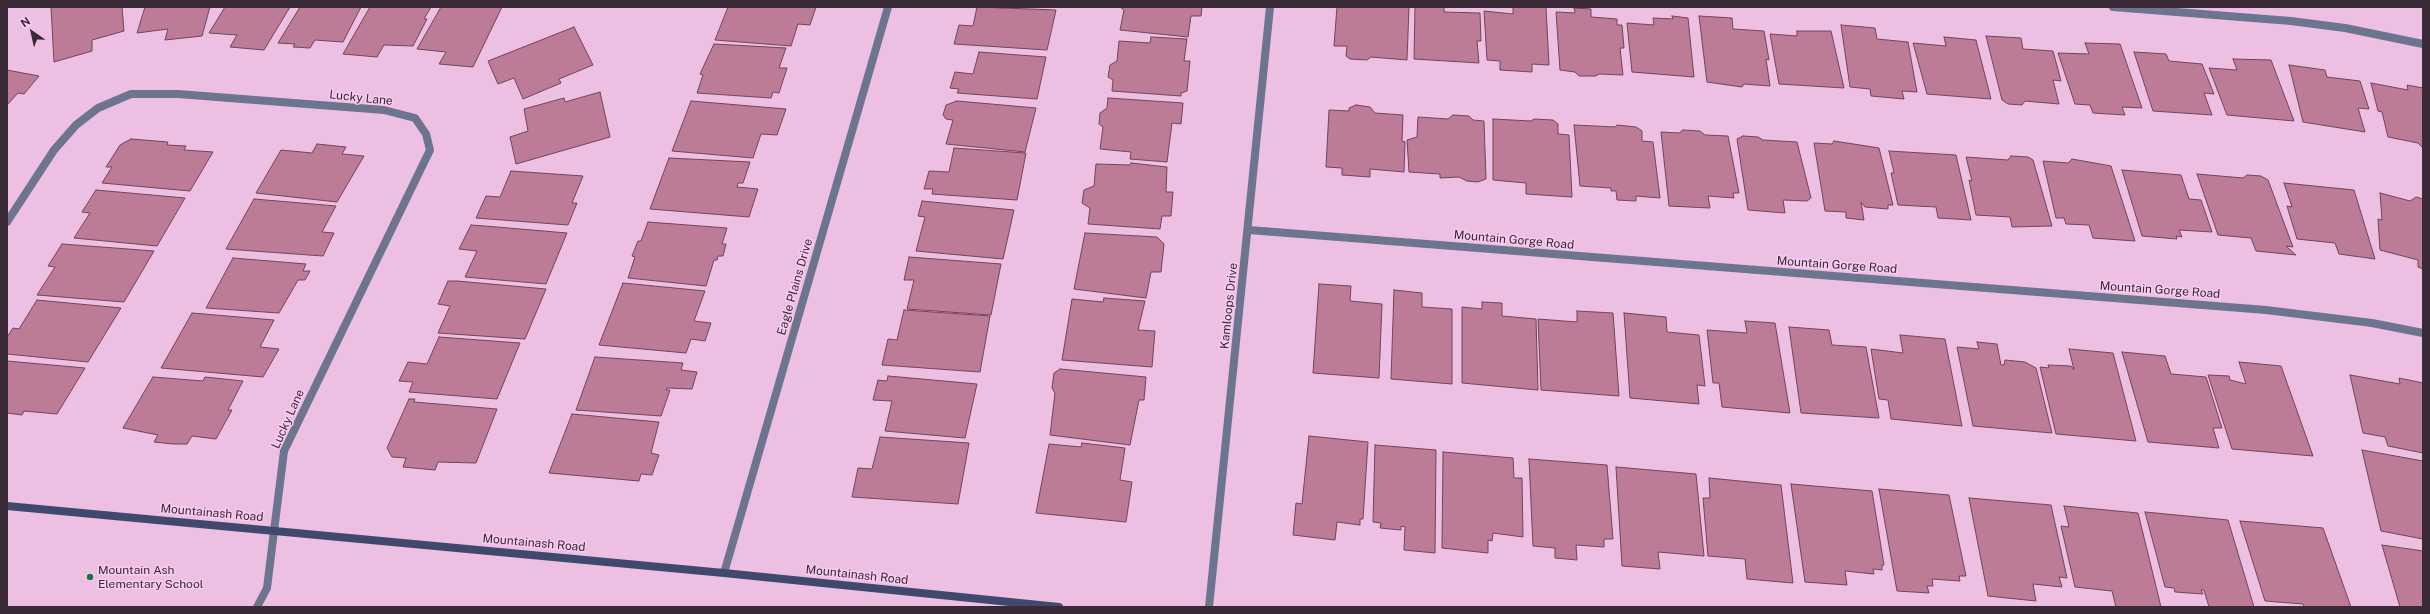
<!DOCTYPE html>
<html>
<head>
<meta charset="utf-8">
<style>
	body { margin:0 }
	#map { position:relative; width:2430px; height:614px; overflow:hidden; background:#ecbfe3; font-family:"Public Sans",sans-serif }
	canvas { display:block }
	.frame { position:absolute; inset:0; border:8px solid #3a2937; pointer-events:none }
	.north { position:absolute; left:12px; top:12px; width:40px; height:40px; -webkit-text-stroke:3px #f9ccf0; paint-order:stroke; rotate:326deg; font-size:11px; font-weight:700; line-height:16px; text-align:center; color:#3a2937 }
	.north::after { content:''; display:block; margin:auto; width:14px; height:18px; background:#3a2937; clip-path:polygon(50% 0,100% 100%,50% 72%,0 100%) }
</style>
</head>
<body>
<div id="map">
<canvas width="2430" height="614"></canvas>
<div class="frame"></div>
<div class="north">N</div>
</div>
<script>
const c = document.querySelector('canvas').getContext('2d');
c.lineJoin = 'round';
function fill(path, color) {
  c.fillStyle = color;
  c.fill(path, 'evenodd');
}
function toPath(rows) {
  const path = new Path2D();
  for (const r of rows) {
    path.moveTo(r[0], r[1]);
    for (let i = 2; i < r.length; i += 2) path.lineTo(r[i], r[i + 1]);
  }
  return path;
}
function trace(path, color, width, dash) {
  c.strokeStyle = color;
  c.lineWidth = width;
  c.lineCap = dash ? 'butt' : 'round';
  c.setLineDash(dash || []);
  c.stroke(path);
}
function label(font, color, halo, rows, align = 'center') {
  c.font = font + ' "Public Sans",sans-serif';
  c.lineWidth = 3;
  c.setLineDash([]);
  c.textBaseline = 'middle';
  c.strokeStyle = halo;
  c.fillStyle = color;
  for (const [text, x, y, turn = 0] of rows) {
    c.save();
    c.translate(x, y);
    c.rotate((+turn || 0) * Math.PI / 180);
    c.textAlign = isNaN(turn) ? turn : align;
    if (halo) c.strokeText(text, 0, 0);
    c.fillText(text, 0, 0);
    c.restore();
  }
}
const building = toPath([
	[51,7,122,7,124,31,92,40,92,51,54,62,51,7],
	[145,7,210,7,202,36,165,40,168,29,137,33,145,7],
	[225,7,290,7,264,50,230,47,237,35,209,33,225,7],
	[300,7,361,7,343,42,315,40,310,48,293,47,295,44,278,43,300,7],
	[370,7,431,7,424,19,427,19,413,46,384,45,377,57,343,54,370,7],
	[441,7,502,7,473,67,439,64,446,52,417,49,441,7],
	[728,7,816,7,810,25,798,24,791,46,715,40,728,7],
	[977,7,1056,10,1047,50,954,44,959,25,973,26,977,7],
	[1120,7,1202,7,1201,16,1191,16,1188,37,1120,30,1124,10,1120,7],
	[1337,7,1409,7,1407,60,1371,57,1367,60,1350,59,1346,56,1347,46,1334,46,1337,7],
	[1415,7,1444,7,1444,12,1480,13,1481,41,1477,41,1479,63,1414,59,1415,7],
	[1513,7,1546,7,1549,65,1532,64,1532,72,1500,70,1500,61,1487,60,1484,11,1513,14,1513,7],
	[1574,8,1591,9,1591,17,1617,19,1617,25,1622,25,1624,48,1620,48,1623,75,1599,74,1596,76,1579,76,1575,72,1560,70,1556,12,1575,13,1574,8],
	[1672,16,1688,18,1694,77,1632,72,1627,23,1654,25,1653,18,1673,19,1672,16],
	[1699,16,1732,18,1733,29,1764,31,1769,60,1766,59,1770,86,1744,84,1742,87,1707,82,1699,16],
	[1841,25,1875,28,1877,39,1908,42,1917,92,1902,91,1904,99,1871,96,1870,89,1850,87,1841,25],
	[574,27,593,65,559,79,561,83,523,99,514,78,498,84,488,61,574,27],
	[1797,31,1831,31,1844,88,1779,84,1770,34,1797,36,1797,31],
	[1986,36,2021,38,2023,49,2053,51,2061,81,2053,80,2059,104,2025,101,2022,105,2008,104,2002,100,1986,36],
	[1151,37,1187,39,1184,61,1190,61,1187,91,1181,93,1181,96,1112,91,1113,80,1108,77,1110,65,1117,61,1119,41,1150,43,1151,37],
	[1944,37,1976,40,1991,99,1927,94,1913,43,1946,46,1944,37],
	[2085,43,2120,44,2142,108,2122,107,2125,115,2093,113,2090,105,2075,104,2058,53,2089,54,2085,43],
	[714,44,786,48,779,68,787,68,779,93,773,92,771,98,697,93,703,75,700,74,714,44],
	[979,52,1046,57,1037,99,957,93,959,89,950,88,955,72,973,74,979,52],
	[2134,52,2166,54,2169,61,2202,64,2214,94,2204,93,2212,115,2153,111,2134,52],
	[2233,59,2271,60,2294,121,2227,115,2209,68,2237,70,2233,59],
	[2289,65,2325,70,2327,77,2360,81,2369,109,2358,108,2365,132,2303,122,2289,65],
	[7,70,39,76,24,94,18,93,7,105,7,70],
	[2371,83,2408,90,2407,85,2423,88,2423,148,2418,143,2388,137,2382,112,2378,111,2371,83],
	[600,92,610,137,516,164,510,137,528,131,524,109,564,98,565,102,600,92],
	[1108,98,1183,103,1181,124,1172,123,1167,162,1130,159,1131,152,1100,149,1103,127,1099,124,1100,113,1107,108,1108,98],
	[691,101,786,109,777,135,761,134,753,158,672,151,691,101],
	[957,101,1036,108,1025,152,946,144,953,120,946,119,943,115,946,105,957,101],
	[1356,105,1370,107,1375,113,1403,115,1402,141,1405,142,1404,172,1370,169,1370,177,1342,175,1342,168,1326,167,1329,110,1349,111,1349,108,1356,105],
	[1453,115,1469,116,1473,120,1484,121,1486,179,1478,182,1467,181,1459,177,1440,178,1440,174,1409,172,1407,140,1417,137,1418,117,1448,119,1453,115],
	[1493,119,1531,121,1534,119,1553,120,1558,124,1558,134,1569,135,1572,197,1526,194,1526,183,1493,180,1493,119],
	[1574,125,1615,127,1617,125,1636,127,1642,131,1642,141,1653,142,1660,198,1636,196,1636,201,1617,200,1616,191,1611,191,1611,188,1580,186,1574,125],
	[1683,130,1700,131,1705,135,1728,136,1739,193,1733,193,1734,198,1708,196,1710,208,1669,206,1661,132,1679,133,1683,130],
	[1743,136,1758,137,1763,140,1797,142,1811,198,1807,201,1783,200,1785,213,1748,210,1737,139,1743,136],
	[131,139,168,142,167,145,186,146,184,150,213,152,190,191,102,183,112,167,106,167,120,145,131,139],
	[1834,141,1879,148,1893,205,1888,205,1888,209,1865,207,1861,202,1864,220,1846,218,1846,212,1825,211,1814,143,1832,144,1834,141],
	[317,144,346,147,342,154,364,156,337,202,256,193,281,150,312,153,317,144],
	[954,148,1026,153,1017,200,932,194,933,189,924,189,929,171,949,172,954,148],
	[1889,151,1956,155,1971,220,1938,218,1936,207,1898,205,1891,173,1894,173,1889,151],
	[2011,156,2028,157,2033,160,2052,226,2012,227,2010,217,1976,215,1969,180,1972,181,1966,157,2008,160,2011,156],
	[669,158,750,162,743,183,738,183,737,187,758,189,749,217,650,209,669,158],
	[2072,159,2111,166,2135,241,2093,238,2089,225,2066,224,2064,218,2056,218,2043,161,2068,163,2072,159],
	[1131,163,1167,167,1166,192,1173,192,1171,216,1162,216,1160,229,1088,224,1090,208,1082,203,1084,190,1094,186,1096,164,1130,165,1131,163],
	[2122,170,2181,175,2189,199,2201,200,2212,232,2179,230,2182,237,2176,236,2177,239,2142,236,2122,170],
	[511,171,583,176,572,203,577,203,568,225,476,218,486,196,500,197,511,171],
	[2197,174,2243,178,2247,175,2261,176,2268,180,2293,247,2286,246,2296,255,2256,251,2251,238,2218,235,2197,174],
	[2284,183,2354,190,2375,259,2339,254,2335,243,2297,239,2287,206,2292,207,2284,183],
	[96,190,185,198,157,246,74,238,90,213,82,212,96,190],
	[2380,193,2410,201,2416,197,2423,199,2423,269,2418,267,2418,260,2380,250,2378,219,2382,220,2380,193],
	[254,199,336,206,322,232,334,233,323,256,226,249,254,199],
	[922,201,1014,210,1003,259,916,251,925,217,918,216,922,201],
	[648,222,727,228,722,244,726,244,723,256,718,256,717,260,714,260,706,286,628,278,635,257,632,256,638,241,641,241,648,222],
	[471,225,485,226,567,233,546,284,465,277,477,251,459,249,471,225],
	[1085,233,1157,237,1164,244,1161,272,1151,272,1146,298,1074,289,1085,233],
	[62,244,154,251,124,302,37,295,55,267,48,266,62,244],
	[909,257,1001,264,991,315,907,309,914,280,904,280,909,257],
	[233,258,306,264,303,271,310,271,305,280,298,280,279,313,206,308,233,258],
	[448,281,457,281,546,289,525,339,438,333,450,306,438,304,448,281],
	[623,283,705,291,694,321,711,323,705,341,691,339,686,353,599,345,623,283],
	[1319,284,1351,286,1350,301,1382,304,1379,378,1313,373,1319,284],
	[1394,290,1422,293,1422,307,1452,309,1452,384,1391,379,1394,290],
	[1104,298,1145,301,1138,330,1155,331,1152,367,1062,360,1072,299,1103,302,1104,298],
	[37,300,121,308,88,362,7,354,7,337,13,328,19,329,37,300],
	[1482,302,1502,303,1502,316,1536,319,1538,390,1462,383,1462,307,1482,309,1482,302],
	[904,310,990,316,980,372,882,365,888,339,897,340,904,310],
	[1577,311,1613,313,1619,396,1541,390,1538,319,1577,322,1577,311],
	[192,313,274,320,260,347,279,349,263,377,161,368,192,313],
	[1624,313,1666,317,1667,332,1699,335,1705,386,1697,385,1699,404,1630,398,1624,313],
	[1745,321,1775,323,1790,413,1722,407,1719,383,1713,383,1707,330,1747,333,1745,321],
	[1789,327,1829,330,1832,345,1866,347,1879,418,1801,413,1789,327],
	[1900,335,1945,339,1962,426,1891,419,1888,400,1879,399,1871,349,1903,353,1900,335],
	[439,337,520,343,497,399,409,392,413,382,399,381,408,362,427,364,439,337],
	[1977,342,1997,344,2001,365,2004,365,2005,360,2025,362,2036,368,2052,433,1973,426,1957,347,1979,349,1977,342],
	[2069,349,2113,353,2136,441,2056,434,2040,367,2049,368,2048,365,2071,366,2074,370,2069,349],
	[2122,352,2165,356,2171,374,2206,377,2222,428,2213,428,2219,448,2148,442,2122,352],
	[595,357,683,363,681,370,697,372,692,389,667,388,666,390,670,390,661,416,576,410,595,357],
	[7,361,85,368,57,414,24,411,22,415,7,413,7,361],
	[2239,362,2281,366,2313,456,2232,449,2208,375,2229,376,2230,380,2246,384,2239,362],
	[1060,369,1146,377,1144,400,1139,400,1130,445,1050,435,1055,393,1052,388,1054,373,1060,369],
	[2350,375,2400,384,2399,378,2423,383,2423,453,2388,446,2385,437,2363,433,2350,375],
	[888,376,977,384,965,438,885,431,892,401,873,400,878,380,887,381,888,376],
	[153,377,203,381,205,377,243,381,228,410,232,410,216,439,192,436,187,444,173,444,154,442,158,435,123,428,153,377],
	[409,399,415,399,414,402,497,409,476,463,438,462,435,470,403,467,406,458,392,457,387,448,409,399],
	[572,414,659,422,651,453,659,455,652,475,641,474,639,481,549,473,572,414],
	[1309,436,1368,442,1363,519,1360,519,1360,525,1337,522,1335,540,1293,535,1296,503,1302,504,1309,436],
	[880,437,969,443,958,504,852,497,858,468,872,469,880,437],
	[1082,443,1125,448,1120,480,1132,482,1126,522,1036,513,1049,444,1081,447,1082,443],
	[1375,445,1436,450,1435,553,1404,550,1405,527,1401,526,1401,530,1380,528,1381,523,1373,522,1375,445],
	[2362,450,2423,461,2423,539,2381,531,2362,450],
	[1443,452,1513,458,1514,478,1522,478,1523,537,1493,533,1492,541,1488,540,1488,553,1442,548,1443,452],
	[1529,459,1607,465,1613,539,1604,539,1604,547,1576,545,1577,560,1555,558,1555,548,1533,546,1529,459],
	[1616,467,1696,474,1704,556,1658,552,1660,569,1622,566,1616,467],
	[1709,478,1781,485,1793,583,1747,579,1745,559,1708,556,1703,498,1710,498,1709,478],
	[1791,484,1872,491,1884,565,1882,565,1882,570,1873,569,1874,574,1845,571,1847,585,1805,582,1791,484],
	[1879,489,1949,495,1966,576,1959,576,1960,581,1932,579,1933,586,1927,586,1929,593,1897,591,1879,489],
	[1969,498,2051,505,2067,578,2059,577,2062,587,2033,584,2036,601,1988,596,1969,498],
	[2064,506,2138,513,2161,607,2116,607,2112,591,2075,587,2061,526,2069,527,2064,506],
	[2145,512,2228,520,2254,607,2209,607,2204,590,2201,590,2203,594,2175,592,2174,588,2165,587,2145,512],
	[2240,521,2323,528,2351,607,2304,607,2303,604,2265,601,2240,521],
	[2382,545,2423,551,2423,607,2400,607,2382,545]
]);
fill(building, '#bc7b96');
trace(building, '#734458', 1);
trace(toPath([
	[257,607,267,588,274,531]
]), '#6d748d', 8);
trace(toPath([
	[2113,7,2291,21,2345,28,2423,44],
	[7,222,54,150,76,125,98,108,131,94,178,94,384,110,415,118,426,134,430,150,284,451,274,531],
	[1249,230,2266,310,2372,323,2423,333],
	[724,573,888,7],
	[1209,607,1270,7]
]), '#6d748d', 8);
trace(toPath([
	[7,506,724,573,1059,607]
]), '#40496c', 8);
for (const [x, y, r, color] of [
	[90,577,4,"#207141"]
]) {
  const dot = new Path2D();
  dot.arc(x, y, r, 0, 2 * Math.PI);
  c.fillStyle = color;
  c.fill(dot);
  trace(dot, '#f9ccf0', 1.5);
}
label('12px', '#3a2937', '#f9ccf0', [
	["Lucky Lane",361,98,6],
	["Mountain Gorge Road",1514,240,5],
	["Mountain Gorge Road",1837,265,4],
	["Eagle Plains Drive",795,287,-74],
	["Mountain Gorge Road",2160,290,4],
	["Kamloops Drive",1229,306,-84],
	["Lucky Lane",288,419,-66],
	["Mountainash Road",212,513,5],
	["Mountainash Road",534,543,5],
	["Mountainash Road",857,575,6]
]);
label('12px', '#3a2937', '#f9ccf0', [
	["Mountain Ash",98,570],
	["Elementary School",98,584]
], 'left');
</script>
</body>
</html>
